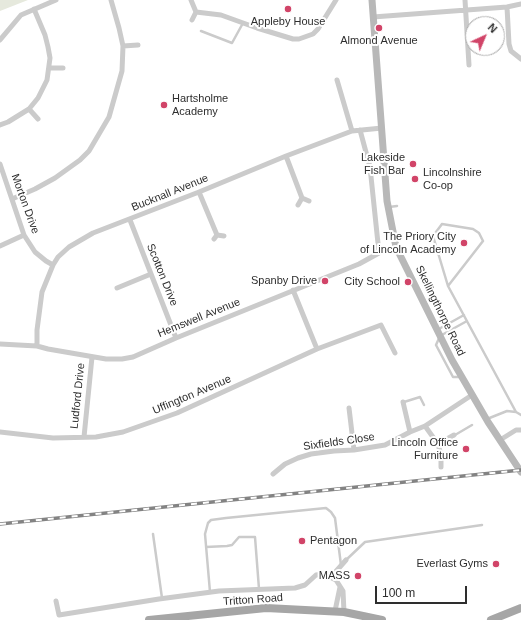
<!DOCTYPE html>
<html>
<head>
<meta charset="utf-8">
<style>
	body { margin:0 }
	#map { position:relative; width:521px; height:620px; overflow:hidden; background:#fff; font-family:Helvetica,sans-serif }
	canvas { display:block }
	.north { position:absolute; left:465px; top:16px; width:40px; height:40px; box-sizing:border-box; background:#fff; border:1px solid #ababab; border-radius:50%; rotate:44deg; font-size:11px; font-weight:700; line-height:16px; text-align:center; color:#2e2e2e }
	.north::after { content:''; display:block; margin:auto; width:14px; height:18px; background:#d14468; clip-path:polygon(50% 0,100% 100%,50% 72%,0 100%) }
	.scale { position:absolute; left:375px; top:586px; width:92px; height:18px; box-sizing:border-box; border:2px solid #2e2e2e; border-top:0; padding-left:5px; font-size:12px; line-height:14px; white-space:nowrap; color:#2e2e2e; -webkit-text-stroke:3px #fff; paint-order:stroke }
</style>
</head>
<body>
<div id="map">
<canvas width="521" height="620"></canvas>
<div class="north">N</div>
<div class="scale">100 m</div>
</div>
<script>
const c = document.querySelector('canvas').getContext('2d');
c.lineJoin = 'round';
function fill(path, color) {
  c.fillStyle = color;
  c.fill(path, 'evenodd');
}
function toPath(rows) {
  const path = new Path2D();
  for (const r of rows) {
    path.moveTo(r[0], r[1]);
    for (let i = 2; i < r.length; i += 2) path.lineTo(r[i], r[i + 1]);
  }
  return path;
}
function trace(path, color, width, dash) {
  c.strokeStyle = color;
  c.lineWidth = width;
  c.lineCap = dash ? 'butt' : 'round';
  c.setLineDash(dash || []);
  c.stroke(path);
}
function label(font, color, halo, rows, align = 'center') {
  c.font = font + ' Helvetica,sans-serif';
  c.lineWidth = 4;
  c.setLineDash([]);
  c.textBaseline = 'middle';
  c.strokeStyle = halo;
  c.fillStyle = color;
  for (const [text, x, y, turn = 0] of rows) {
    c.save();
    c.translate(x, y);
    c.rotate((+turn || 0) * Math.PI / 180);
    c.textAlign = isNaN(turn) ? turn : align;
    if (halo) c.strokeText(text, 0, 0);
    c.fillText(text, 0, 0);
    c.restore();
  }
}
fill(toPath([
	[0,0,28,0,0,11]
]), '#e6e9dd');
trace(toPath([
	[201,31,232,43,243,23],
	[389,207,397,206],
	[442,224,473,229,479,233,483,241,448,286,433,236,442,224],
	[448,286,516,412],
	[437,330,464,315],
	[461,377,453,377,436,345,440,336,467,321],
	[404,402,420,397,424,405],
	[487,419,507,411,516,412,521,415],
	[455,435,472,425],
	[153,534,162,598],
	[206,547,227,546,232,545,239,537,255,537,259,589],
	[346,560,365,542,482,525],
	[210,592,205,534,208,523,211,520,226,518,326,508,331,512,335,518,341,565]
]), '#cbcbcb', 2.5);
trace(toPath([
	[191,0,196,12,221,15,257,28,293,39,299,39,313,34,318,29,336,0],
	[465,0,469,65],
	[507,7,509,44,511,51,521,59],
	[373,17,507,7,521,4],
	[192,20,196,12],
	[0,40,21,15,56,0],
	[123,46,138,45],
	[49,68,63,68],
	[337,80,352,131],
	[29,109,38,119],
	[0,125,8,122,29,109,38,98,47,80,50,58,48,47,45,35,34,9],
	[360,130,370,167,379,253],
	[286,156,302,198],
	[0,164,24,235,35,252,46,261,53,265],
	[199,192,217,235,214,239],
	[302,198,309,201],
	[12,199,35,189,55,178,80,160,89,151,109,117,122,71,123,46,119,28,111,0],
	[298,205,302,198],
	[130,220,176,338],
	[217,235,224,236],
	[0,246,24,235],
	[117,288,151,274],
	[293,290,317,349],
	[0,344,37,346,48,349,106,359,122,359,133,357,176,338,359,264,379,253,396,247],
	[37,346,37,330,42,292,53,265,58,257,69,247,93,233,199,192,286,156,352,131,382,128],
	[403,402,410,432],
	[349,408,354,450],
	[425,426,438,444,441,455,441,467],
	[0,432,53,438,96,437,123,432,177,413,317,349,381,325,395,353],
	[84,437,92,357],
	[500,440,516,430,521,430],
	[438,444,454,435],
	[273,474,285,464,298,458,311,454,334,451,354,450,385,445,410,432,425,426,472,395],
	[331,577,346,560],
	[56,601,59,615,159,599,219,591,295,588,305,585,316,575,323,574,336,580,343,591,344,612],
	[335,611,340,587]
]), '#cbcbcb', 5);
trace(toPath([
	[372,0,387,201,396,247,452,360,488,422,521,472]
]), '#b8b8b8', 7);
trace(toPath([
	[149,620,266,608,344,612,382,620],
	[491,620,521,608]
]), '#a6a6a6', 8);
const rail = toPath([
	[0,524,521,470]
]);
trace(rail, '#838383', 3.5);
trace(rail, '#fff', 2, [6]);
for (const [x, y, r, color] of [
	[288,9,4,"#d14468"],
	[379,28,4,"#d14468"],
	[164,105,4,"#d14468"],
	[413,164,4,"#d14468"],
	[415,179,4,"#d14468"],
	[464,243,4,"#d14468"],
	[325,281,4,"#d14468"],
	[408,282,4,"#d14468"],
	[466,449,4,"#d14468"],
	[302,541,4,"#d14468"],
	[496,564,4,"#d14468"],
	[358,576,4,"#d14468"]
]) {
  const dot = new Path2D();
  dot.arc(x, y, r, 0, 2 * Math.PI);
  c.fillStyle = color;
  c.fill(dot);
  trace(dot, '#fff', 1.5);
}
label('11px', '#2e2e2e', '#fff', [
	["Appleby House",288,22,"center"],
	["Almond Avenue",379,41,"center"],
	["Hartsholme",172,99,"left"],
	["Academy",172,112,"left"],
	["Lakeside",405,158],
	["Fish Bar",405,171],
	["Lincolnshire",423,173,"left"],
	["Co-op",423,186,"left"],
	["The Priory City",456,237],
	["of Lincoln Academy",456,250],
	["Spanby Drive",317,281],
	["City School",400,282],
	["Lincoln Office",458,443],
	["Furniture",458,456],
	["Pentagon",310,541,"left"],
	["Everlast Gyms",488,564],
	["MASS",350,576]
], 'right');
label('11px', '#2e2e2e', '#fff', [
	["Bucknall Avenue",170,193,-22],
	["Morton Drive",25,204,70],
	["Scotton Drive",162,275,68],
	["Skellingthorpe Road",440,311,64],
	["Hemswell Avenue",199,318,-22],
	["Uffington Avenue",192,395,-23],
	["Ludford Drive",78,396,-84],
	["Sixfields Close",339,442,-8],
	["Tritton Road",253,600,-4]
]);
</script>
</body>
</html>
